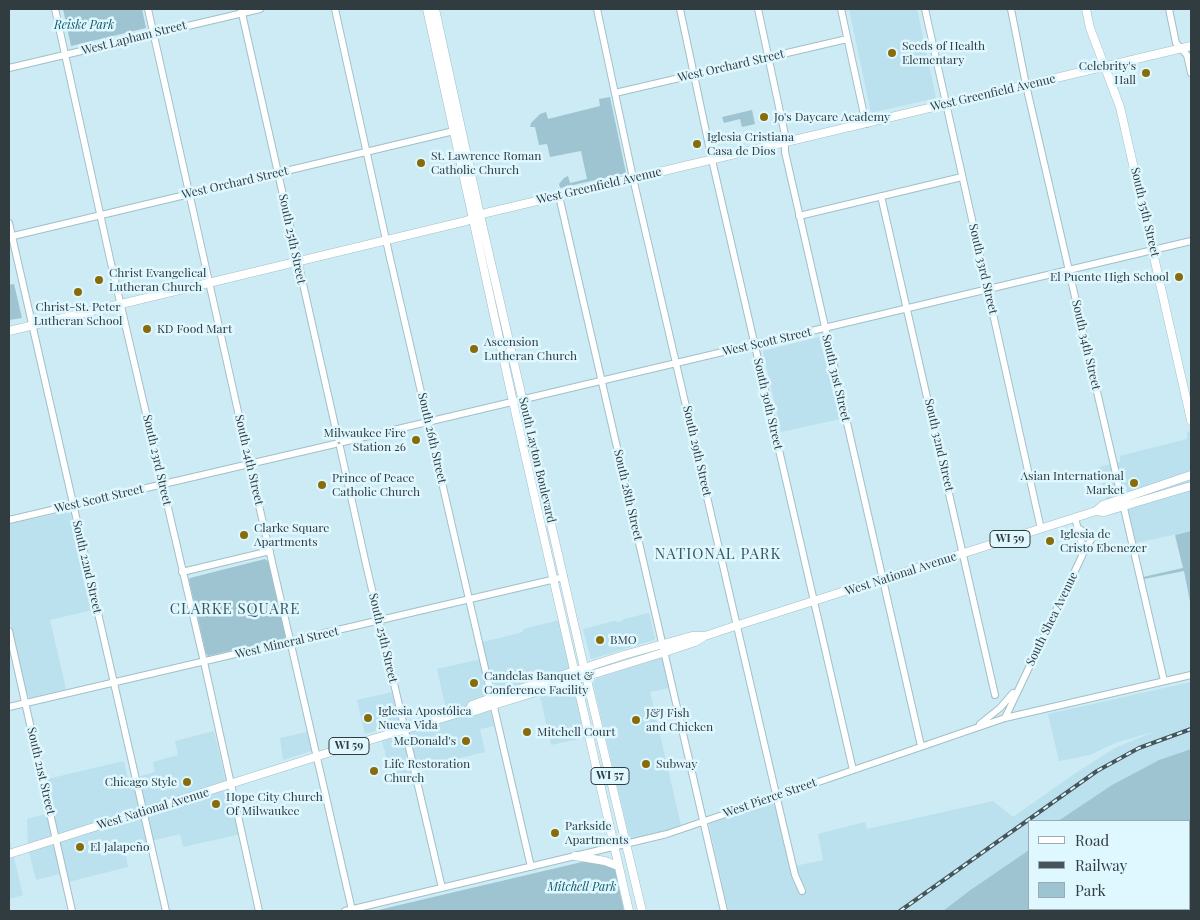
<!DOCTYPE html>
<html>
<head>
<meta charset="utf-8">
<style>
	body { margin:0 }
	#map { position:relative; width:1200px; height:920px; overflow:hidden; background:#cdebf4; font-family:"Playfair Display",serif }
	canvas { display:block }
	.frame { position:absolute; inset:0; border:10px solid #303c40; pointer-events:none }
	.legend { position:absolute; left:1028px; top:820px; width:162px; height:90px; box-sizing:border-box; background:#dff7ff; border:1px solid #99acb3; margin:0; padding:6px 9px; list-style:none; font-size:15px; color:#303c40 }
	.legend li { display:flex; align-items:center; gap:10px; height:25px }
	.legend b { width:25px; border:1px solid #99acb3 }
</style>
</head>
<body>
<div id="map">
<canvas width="1200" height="920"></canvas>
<div class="frame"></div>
<ul class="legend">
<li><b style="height:6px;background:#fff"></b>Road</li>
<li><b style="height:6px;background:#46555a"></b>Railway</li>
<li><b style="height:14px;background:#9dc4d0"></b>Park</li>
</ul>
</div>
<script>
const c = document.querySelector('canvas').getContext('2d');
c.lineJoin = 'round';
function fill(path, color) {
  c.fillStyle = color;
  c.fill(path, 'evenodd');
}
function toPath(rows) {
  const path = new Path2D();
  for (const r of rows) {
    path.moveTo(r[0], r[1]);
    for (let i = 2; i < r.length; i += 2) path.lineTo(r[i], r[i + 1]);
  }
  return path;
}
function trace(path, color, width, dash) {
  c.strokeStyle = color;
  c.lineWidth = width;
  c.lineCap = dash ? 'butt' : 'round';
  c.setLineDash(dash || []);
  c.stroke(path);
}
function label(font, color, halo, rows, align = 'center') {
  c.font = font + ' "Playfair Display",serif';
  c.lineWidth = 5;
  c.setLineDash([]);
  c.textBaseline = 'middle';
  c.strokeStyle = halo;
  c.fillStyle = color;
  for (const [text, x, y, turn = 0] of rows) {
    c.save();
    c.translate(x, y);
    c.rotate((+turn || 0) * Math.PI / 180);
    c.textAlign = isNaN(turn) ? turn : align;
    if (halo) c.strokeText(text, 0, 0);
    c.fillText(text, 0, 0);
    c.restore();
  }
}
fill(toPath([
	[849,9,917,9,936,98,871,113],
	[819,337,840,419,781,432,763,351],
	[1191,431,1191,531,1136,543,1128,510,1111,515,1098,467,1120,462,1120,456,1187,439,1187,432],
	[66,512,71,514,92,610,50,620,66,689,30,698,27,695,9,616,9,524],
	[649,613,655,638,654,640,591,659,583,629,614,621,620,622,624,619],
	[560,620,570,669,486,695,494,726,480,729,485,752,414,769,416,778,393,782,379,730,365,734,357,700,392,692,399,723,446,709,437,669,482,659,479,643,523,632,523,629],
	[662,657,669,688,650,692,681,825,660,833,630,840,593,683,595,679],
	[575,680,588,737,551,745,539,692],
	[1191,682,1191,749,1159,760,1112,785,1058,821,1029,821,1029,850,969,891,943,911,728,911,709,824,774,802,790,867,823,860,818,834,865,822,867,829,993,801,1013,817,1077,772,1115,748,1156,731,1115,743,1090,755,1059,761,1048,714],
	[214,731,229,794,241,834,183,847,180,834,146,842,146,845,125,850,128,867,65,883,63,873,36,880,28,848,27,819,50,813,43,780,124,761,128,779,155,772,153,762,178,755,175,741],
	[307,732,312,751,283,760,280,738],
	[9,837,23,895,9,899]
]), '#bae1ed');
fill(toPath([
	[63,9,142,9,146,28,71,46],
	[610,97,626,173,560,188,559,184,564,178,568,176,570,183,587,179,581,151,550,157,547,144,539,145,535,127,530,127,531,123,540,114,546,112,548,119,600,106,599,99],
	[752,110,755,124,742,127,740,119,724,123,722,117],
	[14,284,22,318,9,320,9,285],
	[1191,531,1191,607,1184,571,1144,579,1143,577,1183,568,1175,535],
	[265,559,269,562,285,634,285,638,208,656,206,653,189,580,190,578],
	[1191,749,1191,844,1189,844,1189,821,1058,821,1112,785,1159,760],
	[1029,848,1029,909,1091,909,1088,911,943,911,969,891,1029,850],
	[586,861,613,865,615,868,624,911,374,911]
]), '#9dc4d0');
const minor = toPath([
	[55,9,110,259,204,662,259,911],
	[148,9,258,501,352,910],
	[241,9,338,439],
	[335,9,390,258,531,867],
	[597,9,633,178,785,833,795,875,802,891],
	[680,9,712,160,853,770],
	[758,9,785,135,785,152,921,746],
	[841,9,866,124],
	[925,9,1041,529],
	[1011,9,1026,85,1164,681],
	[1169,9,1176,43,1187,55,1191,73],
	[9,68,260,9],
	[615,93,847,39],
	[559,196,724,911],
	[881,196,995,695],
	[799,216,962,177],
	[9,223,166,911],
	[9,237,458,130],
	[343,442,1191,241],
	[340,447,365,560,442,888],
	[9,520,335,444],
	[1078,528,1092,538,1082,555],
	[182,572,270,551],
	[9,631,72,911],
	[9,707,564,577],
	[1005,718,1082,556,1082,544,1075,518],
	[980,724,1000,708,1013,693],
	[345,911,667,834,1005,718,1191,675]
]);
const major = toPath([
	[427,9,513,402,629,911],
	[435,9,480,215,586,676,642,911],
	[1086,9,1090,28,1120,107,1191,420],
	[9,331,466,221,486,213,1191,46],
	[1096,511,1104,512,1191,486],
	[469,710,472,705,486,700,624,655,692,636,705,636],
	[9,854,353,745,469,710,475,711,487,707,659,654,695,642,705,636,732,627,1096,511,1103,505,1191,475],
	[575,856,605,861,618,866]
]);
trace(minor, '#a2bfc8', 8);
trace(major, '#a2bfc8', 9);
trace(minor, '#fff', 6);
trace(major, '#fff', 8);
const rail = toPath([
	[900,911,1097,771,1139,748,1191,729]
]);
trace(rail, '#46555a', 4);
trace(rail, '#dff7ff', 2, [5.5]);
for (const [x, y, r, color] of [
	[892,53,5,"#886c0a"],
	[1146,73,5,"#886c0a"],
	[764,117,5,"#886c0a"],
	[697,144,5,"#886c0a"],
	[421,163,5,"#886c0a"],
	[1179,277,5,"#886c0a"],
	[99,280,5,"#886c0a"],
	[78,292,5,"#886c0a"],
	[147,329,5,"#886c0a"],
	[474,349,5,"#886c0a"],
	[416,440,5,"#886c0a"],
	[1134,483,5,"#886c0a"],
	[322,485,5,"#886c0a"],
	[244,535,5,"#886c0a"],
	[1050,541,5,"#886c0a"],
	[600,640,5,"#886c0a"],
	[474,683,5,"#886c0a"],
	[368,718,5,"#886c0a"],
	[636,720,5,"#886c0a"],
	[527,732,5,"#886c0a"],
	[466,741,5,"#886c0a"],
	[646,764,5,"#886c0a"],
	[374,771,5,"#886c0a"],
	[187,782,5,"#886c0a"],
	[216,804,5,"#886c0a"],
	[555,833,5,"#886c0a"],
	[80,847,5,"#886c0a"]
]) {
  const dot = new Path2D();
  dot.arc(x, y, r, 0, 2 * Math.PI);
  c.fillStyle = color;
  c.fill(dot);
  trace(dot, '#dff7ff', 2);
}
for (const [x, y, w] of [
	[1010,539,40],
	[349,746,40],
	[610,776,38]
]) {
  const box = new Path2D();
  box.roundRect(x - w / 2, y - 8.5, w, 17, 4);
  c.fillStyle = '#dff7ff';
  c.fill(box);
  trace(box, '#303c40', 1);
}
label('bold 11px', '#303c40', null, [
	["WI 59",1010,539],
	["WI 59",349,746],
	["WI 57",610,776]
]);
label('italic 12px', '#135869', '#dff7ff', [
	["Reiske Park",84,25],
	["Mitchell Park",582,887]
]);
label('12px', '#303c40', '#dff7ff', [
	["West Lapham Street",134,38,-14],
	["West Orchard Street",731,66,-13],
	["West Greenfield Avenue",993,93,-13],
	["West Orchard Street",235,183,-13],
	["West Greenfield Avenue",599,186,-13],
	["South 35th Street",1145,212,77],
	["South 25th Street",292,239,78],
	["South 33rd Street",983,269,77],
	["West Scott Street",767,342,-13],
	["South 34th Street",1086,345,77],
	["South 31st Street",836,378,77],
	["South 30th Street",768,404,77],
	["South 26th Street",432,438,77],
	["South 32nd Street",939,445,77],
	["South 29th Street",697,451,77],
	["South 23rd Street",157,460,77],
	["South 24th Street",249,460,77],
	["South Layton Boulevard",537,460,77],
	["South 28th Street",628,495,77],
	["West Scott Street",99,499,-13],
	["South 22nd Street",87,567,77],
	["West National Avenue",901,574,-18],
	["South Shea Avenue",1052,619,-64],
	["South 25th Street",383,638,77],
	["West Mineral Street",287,643,-13],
	["South 21st Street",41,771,77],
	["West Pierce Street",770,798,-19],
	["West National Avenue",153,809,-17]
]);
label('12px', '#303c40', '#dff7ff', [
	["Seeds of Health",902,46],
	["Elementary",902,60],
	["Celebrity's",1136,66,"right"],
	["Hall",1136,80,"right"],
	["Jo's Daycare Academy",774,117],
	["Iglesia Cristiana",707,137],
	["Casa de Dios",707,151],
	["St. Lawrence Roman",431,156],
	["Catholic Church",431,170],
	["Christ Evangelical",109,273],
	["Lutheran Church",109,287],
	["El Puente High School",1169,277,"right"],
	["Christ-St. Peter",78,307,"center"],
	["Lutheran School",78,321,"center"],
	["KD Food Mart",157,329],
	["Ascension",484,342],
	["Lutheran Church",484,356],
	["Milwaukee Fire",406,433,"right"],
	["Station 26",406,447,"right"],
	["Asian International",1124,476,"right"],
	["Market",1124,490,"right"],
	["Prince of Peace",332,478],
	["Catholic Church",332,492],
	["Clarke Square",254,528],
	["Apartments",254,542],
	["Iglesia de",1060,534],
	["Cristo Ebenezer",1060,548],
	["BMO",610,640],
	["Candelas Banquet &",484,676],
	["Conference Facility",484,690],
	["Iglesia Apostólica",378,711],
	["Nueva Vida",378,725],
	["J&J Fish",646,713],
	["and Chicken",646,727],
	["Mitchell Court",537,732],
	["McDonald's",456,741,"right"],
	["Life Restoration",384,764],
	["Church",384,778],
	["Subway",656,764],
	["Chicago Style",177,782,"right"],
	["Hope City Church",226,797],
	["Of Milwaukee",226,811],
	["Parkside",565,826],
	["Apartments",565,840],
	["El Jalapeño",90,847]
], 'left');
c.letterSpacing = '1px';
label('15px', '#3b555d', '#dff7ff', [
	["NATIONAL PARK",718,554],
	["CLARKE SQUARE",235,609]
]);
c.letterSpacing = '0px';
</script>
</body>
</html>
